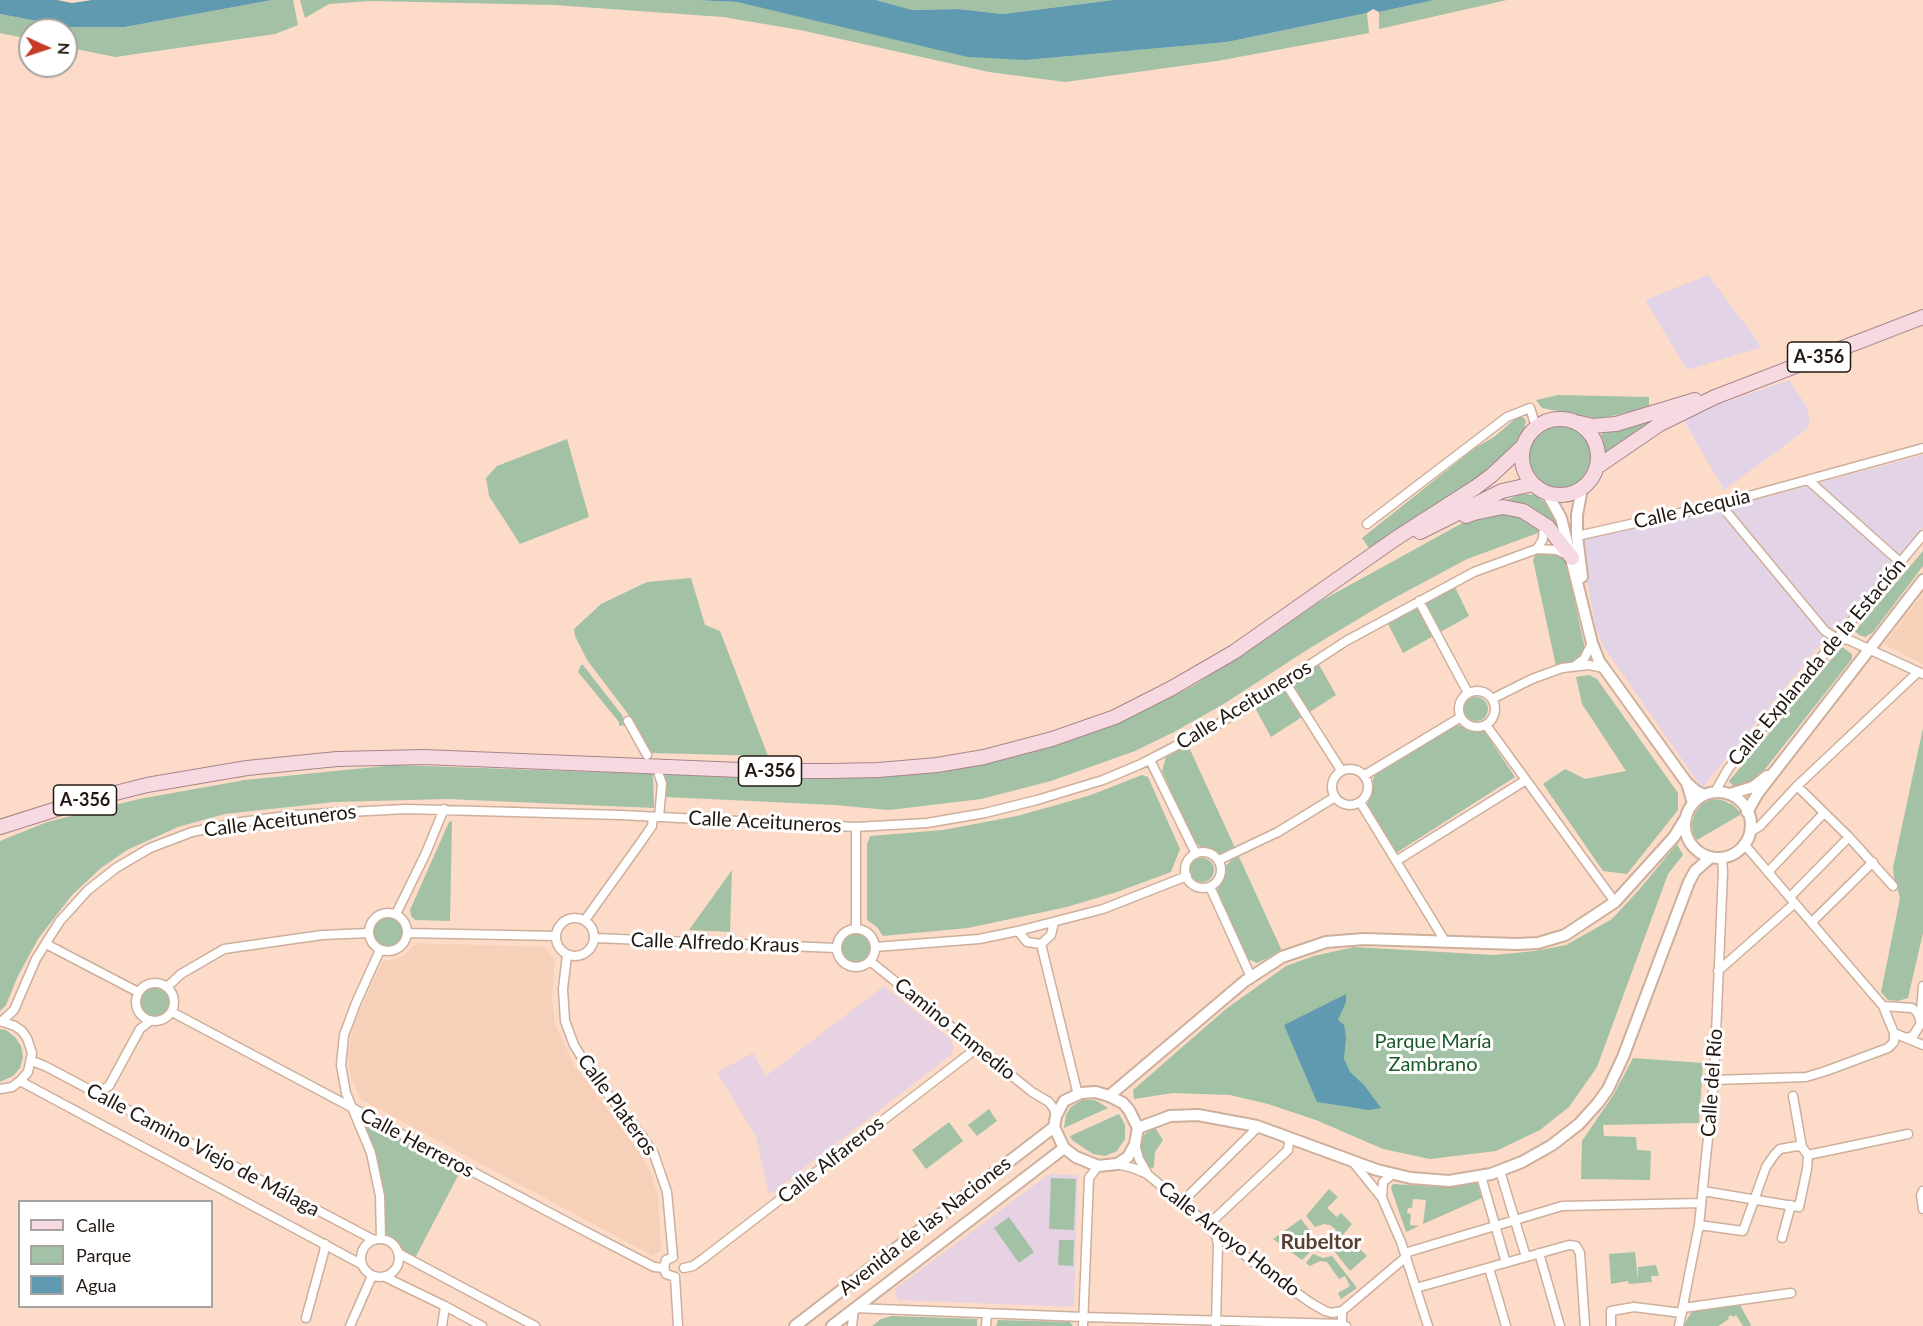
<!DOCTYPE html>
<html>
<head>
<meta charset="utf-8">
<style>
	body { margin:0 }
	#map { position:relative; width:1923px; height:1326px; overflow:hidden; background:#fcdcc8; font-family:Lato,sans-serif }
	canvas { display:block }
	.legend { position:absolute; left:18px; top:1200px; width:195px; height:108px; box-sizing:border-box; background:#fff; border:2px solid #a7a3a0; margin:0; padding:8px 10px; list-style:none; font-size:18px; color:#231811 }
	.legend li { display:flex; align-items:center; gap:12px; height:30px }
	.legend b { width:30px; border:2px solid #a7a3a0 }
	.north { position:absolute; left:18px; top:18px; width:60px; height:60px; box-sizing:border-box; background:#fff; border:2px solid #a7a3a0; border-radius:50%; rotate:93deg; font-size:16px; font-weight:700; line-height:24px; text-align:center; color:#231811 }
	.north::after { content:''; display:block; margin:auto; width:21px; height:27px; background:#c73c28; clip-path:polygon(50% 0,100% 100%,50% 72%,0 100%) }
</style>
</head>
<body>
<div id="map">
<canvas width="1923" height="1326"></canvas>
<ul class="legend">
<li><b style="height:8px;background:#f6d9e1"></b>Calle</li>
<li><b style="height:16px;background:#a2c1a5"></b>Parque</li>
<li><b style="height:16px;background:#5f9ab0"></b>Agua</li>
</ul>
<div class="north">N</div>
</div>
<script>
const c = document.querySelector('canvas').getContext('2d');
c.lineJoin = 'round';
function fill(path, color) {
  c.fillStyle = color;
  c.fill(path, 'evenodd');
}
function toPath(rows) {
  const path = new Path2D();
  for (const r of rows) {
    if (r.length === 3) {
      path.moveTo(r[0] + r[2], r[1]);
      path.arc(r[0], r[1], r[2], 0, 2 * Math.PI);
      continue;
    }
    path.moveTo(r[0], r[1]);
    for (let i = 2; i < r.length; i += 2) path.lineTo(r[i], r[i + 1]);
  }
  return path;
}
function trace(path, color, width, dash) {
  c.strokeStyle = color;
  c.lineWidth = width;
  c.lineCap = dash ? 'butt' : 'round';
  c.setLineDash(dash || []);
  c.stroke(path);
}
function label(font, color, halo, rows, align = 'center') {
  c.font = font + ' Lato,sans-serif';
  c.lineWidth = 6;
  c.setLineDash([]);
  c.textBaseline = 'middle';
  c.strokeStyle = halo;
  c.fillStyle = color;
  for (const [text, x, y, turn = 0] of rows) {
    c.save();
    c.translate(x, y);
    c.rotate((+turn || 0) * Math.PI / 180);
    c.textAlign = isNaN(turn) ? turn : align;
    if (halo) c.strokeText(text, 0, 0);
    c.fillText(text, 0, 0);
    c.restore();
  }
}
fill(toPath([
	[1923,594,1923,664,1884,644],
	[417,943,545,947,555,960,552,997,555,1024,574,1065,631,1140,651,1173,658,1198,661,1250,653,1256,360,1099,351,1077,347,1054,355,1021,382,962,401,957]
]), '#f6d0b8');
fill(toPath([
	[1708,275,1762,347,1687,370,1645,300],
	[1789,380,1807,407,1810,420,1807,429,1724,490,1682,417],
	[1923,455,1923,528,1840,625,1833,629,1702,788,1603,646,1596,628,1579,541,1739,504]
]), '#e3d3e6');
fill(toPath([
	[884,986,950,1039,954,1047,951,1055,769,1195,756,1137,717,1072,753,1053,766,1076],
	[1049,1174,1078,1175,1074,1307,898,1300,895,1289]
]), '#e6d2e2');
fill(toPath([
	[272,0,293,0,298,25,275,34,115,57,66,47,66,30,30,30,30,39,0,33,0,14,68,27,125,27],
	[300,0,694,0,737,2,850,28,1026,60,1227,42,1367,13,1369,33,1217,61,1065,82,989,72,800,30,723,17,554,5,370,1,329,4,305,18],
	[876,0,1113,0,1003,14,958,9,912,10],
	[1434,0,1507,0,1379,29,1379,12],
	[1558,395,1649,397,1649,407,1599,419,1542,408,1536,400],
	[1522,416,1526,421,1524,430,1501,463,1470,485,1369,548,1362,538,1475,448,1494,437,1516,418],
	[1664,417,1609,452,1606,452,1601,434],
	[1561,457,32],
	[567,439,589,517,520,544,489,496,486,478,497,466],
	[1526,494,1535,495,1552,508,1557,519,1560,533,1553,524,1541,513,1523,505,1502,502,1518,495],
	[1498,510,1538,523,1538,533,1467,559,1385,603,1310,648,1222,705,1174,732,1135,751,1051,781,981,799,889,810,834,805,666,797,665,772,835,777,881,777,937,772,1004,759,1075,739,1148,709,1193,686,1269,637,1319,602,1477,515],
	[1549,551,1555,552,1565,558,1585,649,1578,661,1556,666,1533,560,1536,553],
	[1923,551,1923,566,1873,632,1865,637,1859,635,1855,631],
	[691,578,705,625,720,631,768,756,652,753,631,718,587,660,575,636,574,629,601,604,647,582],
	[1454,585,1469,616,1403,653,1387,622],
	[1842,647,1852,654,1852,659,1762,773,1748,783,1733,786,1729,781],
	[1318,663,1336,695,1271,737,1254,706],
	[581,665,583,665,622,715,626,725,619,726,619,722,578,672],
	[1589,675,1597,679,1678,793,1678,810,1627,874,1603,871,1543,784,1565,769,1585,779,1626,771,1582,704,1576,677],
	[1476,709,12],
	[1457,725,1484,731,1515,777,1396,853,1367,806,1375,772],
	[1923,728,1923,933,1908,998,1898,1001,1888,1000,1881,992,1900,898,1894,877,1893,868],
	[1188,745,1282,951,1257,963,1248,959,1217,892,1224,867,1231,861,1228,854,1218,855,1199,846,1191,835,1162,771,1166,757],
	[395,765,653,774,654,808,447,799,335,802,225,814,178,827,127,850,101,868,72,895,38,939,17,978,6,1005,0,1011,0,841,47,822,139,799,245,780],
	[1142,775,1148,777,1180,849,1171,872,1117,892,1067,907,968,928,883,936,877,927,867,920,867,844,870,836,943,830,1017,816,1088,796],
	[1713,799,1722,800,1733,805,1740,812,1740,815,1697,840,1693,833,1692,823,1695,813,1702,804],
	[452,821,450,921,415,920,411,916,410,910,449,822],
	[1677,844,1683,855,1668,874,1597,1067,1569,1107,1540,1130,1496,1151,1430,1159,1383,1149,1316,1120,1268,1104,1230,1095,1173,1093,1134,1099,1133,1090,1226,1009,1286,966,1314,956,1354,947,1494,955,1535,951,1566,945,1612,919,1638,891],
	[1202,870,12],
	[732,870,730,932,689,930],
	[388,932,15],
	[855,948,15],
	[154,1002,15],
	[0,1029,6,1030,15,1037,21,1046,23,1057,20,1068,13,1076,0,1082],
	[1633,1058,1703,1063,1699,1123,1603,1125,1604,1136,1636,1137,1637,1150,1651,1151,1650,1180,1581,1179,1582,1141,1614,1094],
	[1082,1100,1095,1100,1108,1108,1064,1128,1066,1115,1071,1107],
	[989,1109,997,1121,977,1136,968,1125],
	[1119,1114,1125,1125,1125,1139,1117,1151,1105,1156,1093,1154,1072,1140,1070,1136],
	[360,1118,462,1168,414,1260,398,1253,396,1243,385,1238,384,1193,373,1151],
	[949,1122,963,1141,926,1169,912,1150],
	[1154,1126,1163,1140,1155,1152,1154,1167,1150,1169,1143,1161,1140,1145,1144,1135],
	[1051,1178,1076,1179,1074,1230,1049,1229],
	[1477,1182,1482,1198,1423,1224,1426,1200,1413,1199,1412,1208,1408,1208,1407,1213,1411,1214,1410,1225,1419,1226,1406,1232,1391,1188,1393,1184,1438,1187,1459,1186],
	[1329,1189,1338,1197,1327,1208,1337,1217,1341,1213,1352,1224,1342,1236,1353,1247,1356,1245,1367,1256,1350,1271,1335,1252,1340,1245,1340,1238,1335,1229,1330,1225,1324,1224,1315,1227,1306,1216],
	[1009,1217,1034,1252,1019,1263,994,1228],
	[1301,1219,1311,1232,1308,1241,1311,1251,1302,1260,1273,1239],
	[1059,1240,1074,1240,1073,1266,1058,1265],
	[1635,1252,1638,1280,1638,1267,1656,1265,1659,1276,1651,1276,1652,1282,1629,1284,1628,1281,1611,1284,1609,1254],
	[1313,1254,1323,1258,1332,1256,1357,1288,1341,1299,1338,1293,1350,1286,1345,1276,1339,1279,1327,1262,1320,1261,1310,1266,1306,1263],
	[1740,1305,1751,1325,1750,1326,1743,1326,1736,1315,1733,1317,1731,1315,1728,1317,1729,1319,1718,1326,1683,1326,1693,1310],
	[892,1316,977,1319,977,1326,872,1326,881,1319],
	[998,1320,1070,1322,1073,1326,996,1326]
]), '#a2c1a5');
fill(toPath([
	[0,0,57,0,72,3,92,0,272,0,125,27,68,27,0,14],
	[694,0,876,0,912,10,958,9,1003,14,1113,0,1434,0,1379,12,1373,9,1367,13,1227,42,1026,60,968,57,737,2],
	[1346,994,1346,1002,1338,1020,1344,1025,1346,1037,1344,1059,1350,1072,1364,1085,1381,1108,1369,1110,1317,1102,1284,1025]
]), '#5f9ab0');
const minor = toPath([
	[1808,480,1900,562],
	[1720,504,1825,631,1836,638,1849,640,1923,674],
	[1367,524,1507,417,1530,408,1536,427],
	[1577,536,1720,504,1923,448],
	[1537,549,1543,539,1544,524],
	[1419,601,1468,693],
	[1576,665,1584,659,1592,643],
	[1285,682,1341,770],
	[1477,709,18],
	[1492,699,1532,679,1562,668,1589,665,1604,668],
	[628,721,647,755],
	[1486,725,1615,902],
	[1150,760,1196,854],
	[1350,787,18],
	[659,775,662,784,659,817],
	[1365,775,1461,717],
	[1797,786,1849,837,1893,886],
	[1715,792,1728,769,1923,535],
	[1360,802,1445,941],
	[856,827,856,928],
	[1750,832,1760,826,1797,786,1918,672],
	[1744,844,1883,1006,1894,1033,1923,1045],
	[1203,870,18],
	[1219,860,1278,832,1335,797],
	[1396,861,1526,780],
	[1768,872,1824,813],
	[1210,887,1251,977],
	[1790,897,1849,837],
	[388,932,19],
	[396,914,425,855,444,809],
	[575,937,19],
	[585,920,641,842,652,826,653,817],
	[1812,922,1873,862],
	[856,948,19],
	[1018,931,1027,942,1041,944,1051,935,1054,922],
	[408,933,556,936],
	[595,938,836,948],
	[46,944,138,992],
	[1041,944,1078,1095],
	[875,947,979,939,1018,931,1103,909,1187,876],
	[380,950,356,1003,344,1035,341,1065,346,1093,371,1153,380,1196,381,1239],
	[567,955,563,989,565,1021,574,1045,594,1077,642,1136,654,1154,667,1192,673,1257],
	[870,961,1032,1092,1049,1102,1054,1109,1056,1116],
	[1718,971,1795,903],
	[155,1002,19],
	[167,987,181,974,224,949,322,935,369,933],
	[1883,1006,1912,1008,1917,1012,1920,1019],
	[172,1012,573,1225,654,1267,664,1268],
	[2,1021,14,1010,36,959,51,935,60,921,88,890,116,868,150,848,192,832,241,822,293,815,406,809,621,815,856,827,927,823,985,813,1037,800,1103,780,1141,764,1222,722,1346,641,1474,572,1537,549,1557,550,1567,555],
	[1906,1038,1913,1036,1920,1025,1923,986],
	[32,1061,45,1066,374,1240],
	[1714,1080,1806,1077,1826,1071,1888,1048,1894,1042,1894,1033],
	[20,1081,361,1264],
	[0,1089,12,1087,20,1081,28,1072,32,1053,27,1038,22,1031,15,1026,0,1021],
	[96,1093,109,1086,140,1029,150,1021],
	[1793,1096,1802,1147],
	[1135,1144,1139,1159,1147,1173],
	[1808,1155,1908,1134],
	[1353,1162,1382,1198,1401,1242,1428,1326],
	[1117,1164,1133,1168,1147,1174,1253,1262,1311,1303,1325,1311,1332,1313,1342,1311],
	[1500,1171,1526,1257],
	[1481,1176,1506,1263],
	[1703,1191,1799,1207,1807,1169,1808,1155],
	[1923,1191,1921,1195,1923,1209],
	[1382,1198,1383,1182,1393,1174],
	[1181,1203,1259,1126],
	[1208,1225,1288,1150,1289,1142,1287,1136],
	[1699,1225,1743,1231,1766,1167,1775,1154,1780,1149,1797,1146,1802,1147,1808,1155],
	[1215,1231,1218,1244,1216,1325],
	[1782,1238,1791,1205],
	[380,1258,19],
	[398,1253,535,1326],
	[1539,1253,1560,1326],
	[673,1257,666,1260,664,1268,666,1274,675,1277],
	[684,1268,693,1266,704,1258,977,1048],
	[1489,1268,1506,1326],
	[385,1277,445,1306,482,1326],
	[675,1277,678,1326],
	[1416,1288,1569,1245,1576,1246,1580,1253,1585,1326],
	[1683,1308,1791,1293],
	[306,1318,324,1252,325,1244],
	[1342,1324,1342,1311,1406,1257,1408,1252,1562,1206,1701,1203],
	[350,1326,372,1276],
	[442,1326,445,1306],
	[852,1326,854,1308,1083,1317,1342,1324,1346,1326],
	[986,1326,987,1313],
	[1083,1326,1089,1178,1098,1166],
	[1611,1326,1611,1311,1634,1307,1682,1313],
	[1679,1326,1699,1225,1714,1080,1723,872,1722,857]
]);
const tertiary = toPath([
	[1582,488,1577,515,1577,536,1582,577],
	[1547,493,1561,518,1592,643,1599,661,1687,783],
	[1718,825,33],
	[1730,794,1753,787,1767,776],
	[1693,803,1687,783,1696,791,1704,795],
	[1747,812,1758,793,1923,580],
	[1096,1092,1109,1096,1123,1103,1129,1110,1138,1128,1135,1144,1128,1157,1117,1164,1098,1166,1076,1157,1064,1148,1054,1127,1056,1116,1064,1101,1081,1093,1096,1092],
	[1109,1096,1245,981,1282,957,1326,942,1364,939,1517,944,1538,943,1565,935,1615,902,1674,837,1685,819],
	[1138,1128,1170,1116,1198,1115,1257,1126,1377,1170,1411,1178,1449,1181,1491,1174,1522,1162,1552,1145,1579,1124,1598,1103,1608,1089,1623,1057,1689,882,1695,871,1711,857],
	[795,1326,1054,1127],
	[832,1326,1064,1148]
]);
const primary = toPath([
	[1560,457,38],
	[1580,423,1592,426,1616,424,1695,400],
	[1597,467,1660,424,1715,397,1923,317],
	[1466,516,1474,513,1503,507,1523,511,1548,527,1572,558],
	[1420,532,1502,491,1533,484],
	[0,827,76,803,147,785,247,768,337,759,424,757,765,771,831,771,878,770,937,765,984,757,1052,739,1115,717,1172,688,1234,652,1395,539,1476,487,1492,475,1524,445]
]);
trace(minor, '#cdaf9c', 11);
trace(tertiary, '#cdaf9c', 14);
trace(primary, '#a8858b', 16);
trace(minor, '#fff', 8);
trace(tertiary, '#fff', 10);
trace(primary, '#f6d9e1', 14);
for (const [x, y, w] of [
	[1819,357,63],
	[770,771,63],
	[85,800,63]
]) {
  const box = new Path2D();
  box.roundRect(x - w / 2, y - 15, w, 30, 4.5);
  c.fillStyle = '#fff';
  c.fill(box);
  trace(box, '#231811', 1.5);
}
label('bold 18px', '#231811', null, [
	["A-356",1819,357],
	["A-356",770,771],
	["A-356",85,800]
]);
label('20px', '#231811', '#fff', [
	["Calle Acequia",1692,509,-13],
	["Calle Explanada de la Estación",1817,662,-50],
	["Calle Aceituneros",1244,705,-31],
	["Calle Aceituneros",280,821,-7],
	["Calle Aceituneros",765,822,3],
	["Calle Alfredo Kraus",715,943,2],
	["Camino Enmedio",955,1029,39],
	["Calle del Río",1712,1083,-86],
	["Calle Plateros",617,1105,54],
	["Calle Herreros",417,1143,28],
	["Calle Camino Viejo de Málaga",203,1150,28],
	["Calle Alfareros",831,1160,-38],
	["Avenida de las Naciones",925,1226,-38],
	["Calle Arroyo Hondo",1229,1239,38]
]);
label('20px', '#1c5a2a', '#fff', [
	["Parque María",1433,1042],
	["Zambrano",1433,1065]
]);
label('bold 21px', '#5a4030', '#fff', [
	["Rubeltor",1321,1242]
]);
</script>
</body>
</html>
